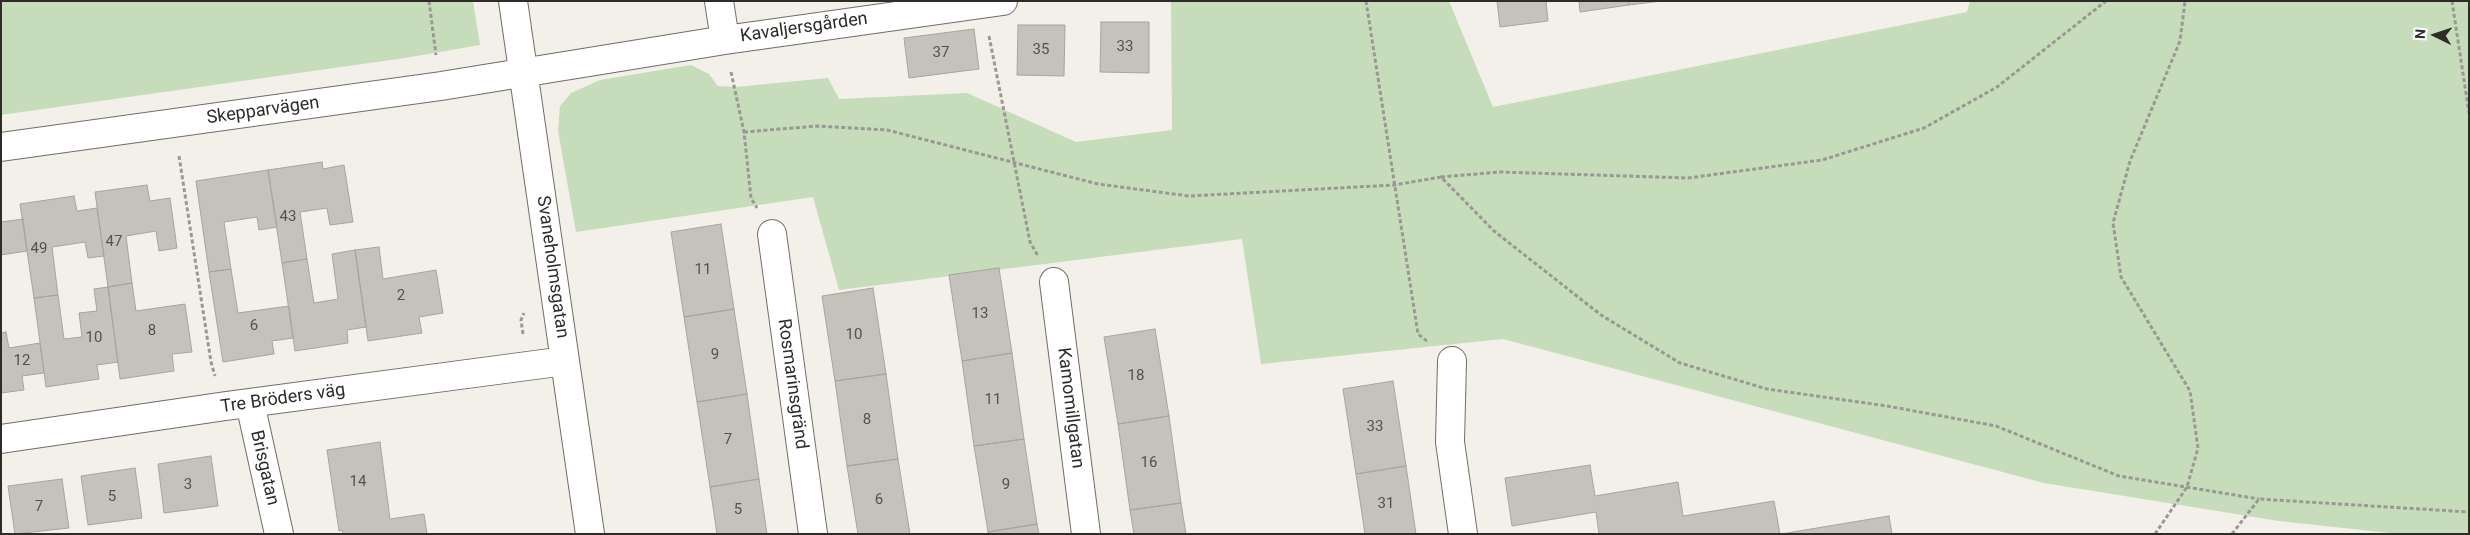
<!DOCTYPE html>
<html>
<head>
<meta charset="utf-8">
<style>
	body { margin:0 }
	#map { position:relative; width:2470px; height:535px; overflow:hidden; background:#f3f0e9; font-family:Roboto,sans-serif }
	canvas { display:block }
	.frame { position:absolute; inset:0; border:2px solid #2d2c29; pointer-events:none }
	.north { position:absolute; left:2410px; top:10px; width:50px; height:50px; -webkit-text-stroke:4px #fff; paint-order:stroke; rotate:274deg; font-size:14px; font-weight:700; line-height:20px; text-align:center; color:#2d2c29 }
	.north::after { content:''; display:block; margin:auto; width:18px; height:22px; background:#2d2c29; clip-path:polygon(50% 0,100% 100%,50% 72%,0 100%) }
</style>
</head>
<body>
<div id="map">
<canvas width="2470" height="535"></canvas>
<div class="frame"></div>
<div class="north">N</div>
</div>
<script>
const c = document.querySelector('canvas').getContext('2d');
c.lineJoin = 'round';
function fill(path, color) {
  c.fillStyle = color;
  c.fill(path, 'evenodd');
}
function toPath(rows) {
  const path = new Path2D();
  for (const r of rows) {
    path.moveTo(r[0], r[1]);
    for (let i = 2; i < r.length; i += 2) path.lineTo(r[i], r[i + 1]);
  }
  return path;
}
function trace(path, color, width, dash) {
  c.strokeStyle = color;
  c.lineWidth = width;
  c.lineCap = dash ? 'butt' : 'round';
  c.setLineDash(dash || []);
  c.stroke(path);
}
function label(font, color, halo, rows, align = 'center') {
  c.font = font + ' Roboto,sans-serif';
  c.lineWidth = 4;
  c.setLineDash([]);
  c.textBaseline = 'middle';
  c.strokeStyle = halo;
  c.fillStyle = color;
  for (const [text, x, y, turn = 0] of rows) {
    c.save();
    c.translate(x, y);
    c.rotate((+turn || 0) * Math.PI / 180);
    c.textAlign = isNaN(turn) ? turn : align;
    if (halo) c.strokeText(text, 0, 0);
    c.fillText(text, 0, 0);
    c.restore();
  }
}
fill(toPath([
	[1,1,473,1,480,45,405,58,1,115],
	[1171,1,1449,1,1493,107,1967,12,1970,1,2469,1,2469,534,2399,534,2279,521,2044,483,1503,339,1261,364,1242,239,839,290,813,197,576,232,558,131,560,106,571,93,600,80,691,65,709,74,718,86,736,87,828,78,839,99,967,93,1076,142,1172,130]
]), '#c6dcbb');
const building = toPath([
	[1497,1,1546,1,1548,21,1500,27,1497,1],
	[1579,1,1628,1,1629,5,1580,12,1579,1],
	[1628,1,1662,1,1629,5,1628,1],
	[1101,22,1149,22,1149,73,1100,72,1101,22],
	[1018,25,1065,25,1064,76,1017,75,1018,25],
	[974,29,979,69,909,78,904,38,974,29],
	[322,162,323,169,344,165,353,222,330,225,327,208,300,212,307,259,282,263,268,170,322,162],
	[268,170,277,227,259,230,257,217,224,222,231,269,209,272,196,181,268,170],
	[147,185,150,201,170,198,177,248,159,251,156,231,126,236,132,283,108,287,95,192,147,185],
	[74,196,77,211,97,208,104,256,88,258,85,242,52,247,58,295,34,298,20,204,74,196],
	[23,219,27,251,1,255,1,222,23,219],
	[721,224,734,309,684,317,671,232,721,224],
	[379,247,383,279,436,270,443,313,419,317,422,333,368,341,355,250,379,247],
	[355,250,366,327,347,330,348,343,295,351,282,263,307,259,314,303,338,299,332,254,355,250],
	[999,268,1012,353,962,361,949,275,999,268],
	[231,269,238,313,289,306,293,338,272,341,274,354,223,362,209,272,231,269],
	[132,283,136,311,185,304,192,352,172,354,174,371,120,379,108,287,132,283],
	[108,287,118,362,97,365,99,379,46,387,34,298,58,295,64,339,82,337,79,313,97,311,94,289,108,287],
	[873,288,886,374,835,381,822,296,873,288],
	[734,309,747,394,697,402,684,317,734,309],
	[1155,329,1169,416,1118,424,1104,337,1155,329],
	[6,332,9,348,40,343,44,373,22,376,24,390,1,393,1,333,6,332],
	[1012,353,1024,439,974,446,962,361,1012,353],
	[886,374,898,459,847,466,835,381,886,374],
	[1393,381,1406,466,1356,474,1343,389,1393,381],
	[747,394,759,479,710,487,697,402,747,394],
	[1169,416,1181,503,1130,510,1118,424,1169,416],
	[1024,439,1037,524,988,532,974,446,1024,439],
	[380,442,390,519,424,514,427,534,343,534,342,530,339,531,327,450,380,442],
	[211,456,218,506,164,513,158,464,211,456],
	[898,459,910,534,858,534,847,466,898,459],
	[1590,465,1595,496,1678,482,1683,516,1774,501,1780,534,1599,534,1596,512,1512,526,1505,478,1590,465],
	[1406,466,1416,534,1365,534,1356,474,1406,466],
	[135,468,142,518,88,525,81,476,135,468],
	[62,479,69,528,15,534,8,486,62,479],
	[759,479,767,534,717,534,710,487,759,479],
	[1181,503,1186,534,1134,534,1130,510,1181,503],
	[1889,516,1892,534,1781,534,1889,516],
	[1037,524,1039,534,988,534,988,532,1037,524]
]);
fill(building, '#c5c2bb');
trace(building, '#a7a49e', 1);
const minor = toPath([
	[513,1,590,534],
	[719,1,725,40],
	[1,147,441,86,725,40,1003,1],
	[772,234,813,534],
	[1054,282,1086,534],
	[1452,361,1450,442,1463,534],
	[250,403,279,534],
	[1,439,226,406,565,361]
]);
trace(minor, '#706d67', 30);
trace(toPath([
	[429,1,436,55],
	[1366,1,1418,334,1428,342],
	[2452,1,2469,113],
	[989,36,1030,242,1038,256],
	[731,72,744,132,751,198,757,208],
	[744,132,817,126,887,130,1098,184,1189,196,1394,185,1441,177,1494,231,1601,315,1680,363,1767,389,1887,406,1996,426,2119,476,2259,499],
	[179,156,211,362,215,376],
	[1441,177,1500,172,1688,178,1822,160,1924,128,1997,87,2106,1],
	[523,334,521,320,524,313],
	[2155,534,2187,487,2198,448,2190,391,2121,277,2113,223,2130,161,2180,41,2185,1],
	[2232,534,2259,499,2469,512]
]), '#9a9892', 3, [4, 2.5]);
trace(minor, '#fff', 28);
label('15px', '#53524e', null, [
	["33",1125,47],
	["35",1041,50],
	["37",941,53],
	["43",288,217],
	["47",114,242],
	["49",39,249],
	["11",703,270],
	["2",401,296],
	["13",980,314],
	["6",254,326],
	["8",152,331],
	["10",854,335],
	["10",94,338],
	["9",715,355],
	["12",22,361],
	["18",1136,376],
	["11",993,400],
	["8",867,420],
	["33",1375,427],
	["7",728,440],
	["16",1149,463],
	["14",358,482],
	["3",188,485],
	["9",1006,485],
	["5",112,497],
	["6",879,500],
	["31",1386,504],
	["7",39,507],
	["5",738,510]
]);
label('18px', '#2d2c29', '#fff', [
	["Kavaljersgården",804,28,-8],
	["Skepparvägen",263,111,-8],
	["Svaneholmsgatan",552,267,82],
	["Rosmarinsgränd",792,384,82],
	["Tre Bröders väg",283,399,-8],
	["Kamomillgatan",1070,408,83],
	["Brisgatan",264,468,77]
]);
</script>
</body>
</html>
